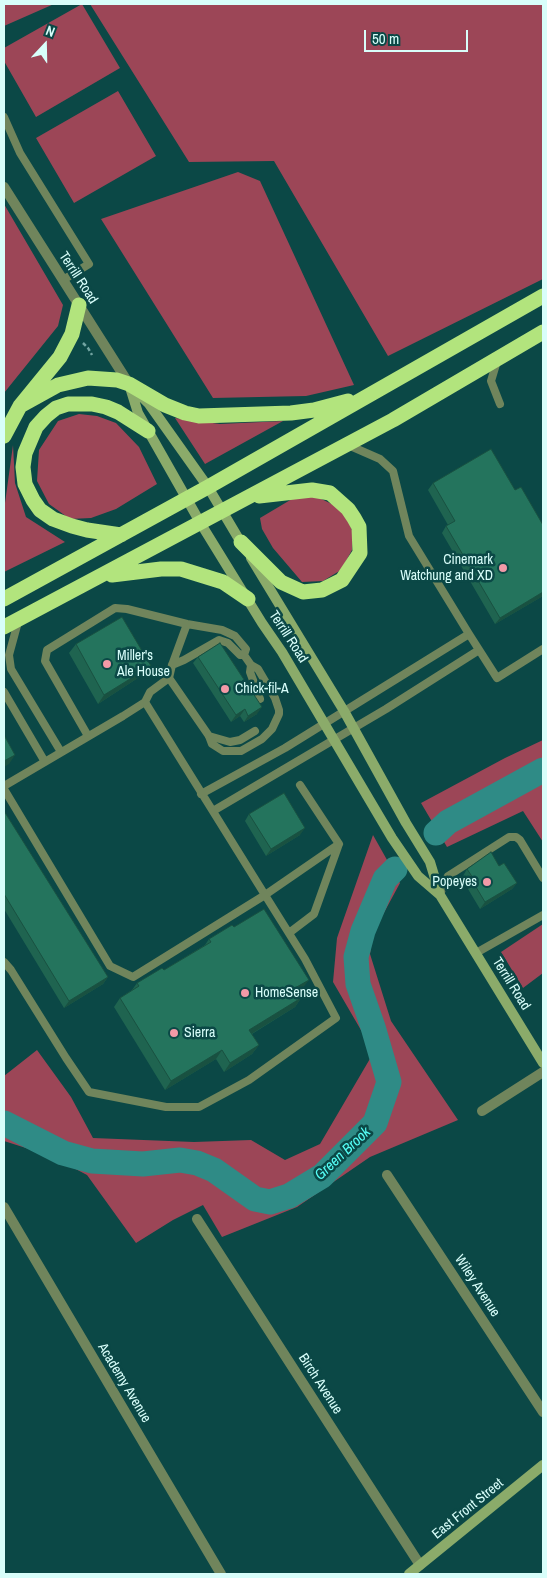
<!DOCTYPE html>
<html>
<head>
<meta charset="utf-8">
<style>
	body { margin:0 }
	#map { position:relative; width:547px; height:1578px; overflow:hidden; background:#0b4846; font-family:"Archivo Narrow",sans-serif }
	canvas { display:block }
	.frame { position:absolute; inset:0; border:5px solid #d8fefa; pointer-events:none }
	.north { position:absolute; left:20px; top:20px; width:50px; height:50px; -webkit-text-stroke:4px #0b4846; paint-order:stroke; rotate:21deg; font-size:14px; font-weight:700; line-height:20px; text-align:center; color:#d8fefa }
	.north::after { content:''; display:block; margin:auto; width:18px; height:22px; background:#d8fefa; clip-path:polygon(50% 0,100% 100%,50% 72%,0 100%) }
	.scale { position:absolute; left:364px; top:30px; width:104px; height:22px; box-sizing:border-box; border:2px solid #d8fefa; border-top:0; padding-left:6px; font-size:15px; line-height:18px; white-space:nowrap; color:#d8fefa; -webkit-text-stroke:4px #0b4846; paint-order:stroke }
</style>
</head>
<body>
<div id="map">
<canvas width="547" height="1578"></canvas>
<div class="frame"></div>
<div class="north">N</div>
<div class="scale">50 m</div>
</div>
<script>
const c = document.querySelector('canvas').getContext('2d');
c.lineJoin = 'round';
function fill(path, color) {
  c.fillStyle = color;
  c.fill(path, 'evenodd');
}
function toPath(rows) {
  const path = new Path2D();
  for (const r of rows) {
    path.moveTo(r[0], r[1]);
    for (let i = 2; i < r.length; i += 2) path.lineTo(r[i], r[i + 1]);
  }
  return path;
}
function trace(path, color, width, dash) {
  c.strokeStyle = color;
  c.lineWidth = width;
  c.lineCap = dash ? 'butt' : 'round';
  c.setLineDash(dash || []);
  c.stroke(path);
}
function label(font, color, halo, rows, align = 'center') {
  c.font = font + ' "Archivo Narrow",sans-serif';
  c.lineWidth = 5;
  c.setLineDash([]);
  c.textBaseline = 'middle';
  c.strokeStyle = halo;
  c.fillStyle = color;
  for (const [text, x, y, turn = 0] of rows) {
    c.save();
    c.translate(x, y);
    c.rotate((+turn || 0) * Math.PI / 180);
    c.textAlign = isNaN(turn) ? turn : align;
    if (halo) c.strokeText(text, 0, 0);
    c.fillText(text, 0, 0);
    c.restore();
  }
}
fill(toPath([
	[4,4,54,4,4,26],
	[82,4,120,68,36,117,4,61,4,48],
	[90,4,543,4,543,279,388,356,274,161,189,162],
	[118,91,156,156,74,203,36,138],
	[238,172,260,181,354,385,306,396,213,398,101,219],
	[4,204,63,305,58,326,4,393],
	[79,414,97,416,116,423,139,447,157,484,116,509,91,518,70,519,49,504,37,481,39,450,58,421],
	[175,418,220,424,283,421,205,464],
	[13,445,15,483,26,517,65,542,4,572,5,503],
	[297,496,315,496,334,505,347,517,353,533,352,550,341,570,323,581,302,582,273,548,262,529,260,518],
	[543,740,543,842,523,811,447,847,421,803,505,758],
	[373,835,400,883,373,933,370,954,391,1021,458,1120,370,1157,297,1207,222,1237,203,1205,173,1220,136,1243,87,1175,51,1156,4,1141,4,1076,37,1050,71,1097,93,1138,194,1142,251,1140,285,1160,320,1144,371,1057,365,1037,333,982,337,938],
	[543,924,543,973,523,988,501,952]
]), '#9c4657');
trace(toPath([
	[436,833,448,822,543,770],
	[4,1123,63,1153,92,1161,143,1164,180,1160,197,1163,214,1170,255,1199,270,1202,289,1196,322,1176,375,1123,389,1082,373,1027,358,984,356,957,363,931,385,879,395,869]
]), '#2f8b86', 25);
trace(toPath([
	[83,343,88,348,92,355]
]), '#72a4a1', 2.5, [4, 2.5]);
trace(toPath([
	[4,117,20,153,89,264,63,280],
	[497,361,491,381,500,404],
	[348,445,380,459,393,471,409,536,469,634,497,678,543,649],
	[18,622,9,655,11,669,61,752],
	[172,665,184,660,219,640,228,643,240,655,244,655],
	[251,665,250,672,260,699],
	[169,678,172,665,187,624],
	[4,692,45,762],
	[209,736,230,742,240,740,255,731],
	[4,786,123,716,145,702,150,692,169,678,209,736,212,744,223,751,241,751,262,739,272,729,279,714,279,710,275,698,258,669,251,665,244,655,246,649,235,636,222,630,187,624,127,609,115,608,47,650,45,661,88,736],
	[4,789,110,966,133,977,265,895,145,702],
	[201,794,285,748,469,634],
	[213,811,386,709,479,650],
	[440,895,444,883,448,876,509,837,516,837,520,840,543,878],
	[289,933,314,914,339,844,300,785],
	[476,953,543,915],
	[4,962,11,970,66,1058,89,1092,166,1107,199,1107,249,1080,336,1018,305,959,265,895,339,844]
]), '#70855c', 8);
trace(toPath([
	[4,187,129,384],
	[482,1111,543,1072],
	[387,1175,543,1412],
	[4,1207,221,1574],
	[197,1219,420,1565]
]), '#70855c', 10);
trace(toPath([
	[129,384,138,413,201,524,262,623,282,652,392,838,418,876,440,895],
	[140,395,149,404,208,487,243,546],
	[251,558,344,711,406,823,430,862,440,895,543,1063],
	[409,1574,543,1465]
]), '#8bab6a', 10);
trace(toPath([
	[20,406,58,385,88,378,117,380,129,384,165,405,185,413,199,416,291,413,314,410,348,401],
	[4,436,20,406,60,357,72,334,79,305],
	[121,535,87,530,72,526,53,519,40,510,33,500,25,484,23,467,25,453,36,427,46,416,56,408,68,404,92,404,106,407,118,412,148,431],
	[241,542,281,582,303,592,322,590,342,580,360,553,359,527,354,518,348,509,330,493,312,490,259,496],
	[112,575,161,569,181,569,223,582,248,599],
	[4,599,208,487,543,296],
	[4,627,393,420,543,332]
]), '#b2e47d', 15);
fill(toPath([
	[433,483,515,490,543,596,495,624,442,533,446,526,448,525,428,490],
	[76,644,151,666,144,674,98,704,69,653],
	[198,657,257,714,244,722,240,716,231,722,193,663],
	[4,811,108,977,103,984,64,1008,4,909],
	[249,814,300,835,266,856,245,821],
	[499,866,517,883,512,889,480,909,468,889,469,887,463,876,467,869],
	[234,927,302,989,298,992,301,998,295,1007,252,1034,259,1045,252,1054,224,1072,216,1059,165,1090,114,1007,120,998,132,990,137,983,164,970,205,945,209,939]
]), '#1f6450');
fill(toPath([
	[543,592,543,596,495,624,500,618],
	[151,666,144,674,98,704,104,695],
	[262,707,257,714,244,722,248,716],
	[245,709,240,716,231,722,236,715],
	[15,755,9,764,4,767,4,761],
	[305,828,300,835,266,856,271,849],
	[517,883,512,889,480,909,485,902],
	[108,977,103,984,64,1008,69,1001],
	[309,980,302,989,289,997,295,988],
	[301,998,295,1007,243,1039,249,1030],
	[259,1045,252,1054,224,1072,230,1063],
	[222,1050,216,1059,165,1090,171,1081]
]), '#195141');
const building = toPath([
	[491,449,515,490,521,487,543,525,543,592,500,618,446,526,455,521,433,483,491,449],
	[122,617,151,666,104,695,76,644,122,617],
	[220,643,262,707,248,716,245,709,236,715,198,657,220,643],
	[4,735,15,755,4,761,4,735],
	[284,793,305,828,271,849,249,814,284,793],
	[4,811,108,977,69,1001,4,894,4,811],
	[491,852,499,866,504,863,517,883,485,902,473,882,475,881,467,869,491,852],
	[264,909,309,980,295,988,301,998,249,1030,259,1045,230,1063,222,1050,171,1081,120,998,139,986,137,983,162,968,164,970,211,942,209,939,232,925,234,927,264,909]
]);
fill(building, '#24745d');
trace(building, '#195141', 1);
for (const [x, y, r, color] of [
	[503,568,5,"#f39aa7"],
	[107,664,5,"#f39aa7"],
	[225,689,5,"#f39aa7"],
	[487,882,5,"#f39aa7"],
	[245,993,5,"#f39aa7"],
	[174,1033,5,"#f39aa7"]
]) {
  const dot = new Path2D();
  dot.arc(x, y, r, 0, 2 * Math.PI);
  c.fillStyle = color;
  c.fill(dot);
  trace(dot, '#0b4846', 2);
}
label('14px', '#d8fefa', '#0b4846', [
	["Terrill Road",78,278,57],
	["Terrill Road",288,637,57],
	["Terrill Road",511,984,58],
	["Wiley Avenue",477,1286,57],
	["Academy Avenue",124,1383,59],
	["Birch Avenue",320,1384,57],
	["East Front Street",468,1509,-39]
]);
label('14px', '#d8fefa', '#0b4846', [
	["Cinemark",493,560,"right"],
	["Watchung and XD",493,576,"right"],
	["Miller's",117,656],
	["Ale House",117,672],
	["Chick-fil-A",235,689],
	["Popeyes",477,882,"right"],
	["HomeSense",255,993],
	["Sierra",184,1033]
], 'left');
label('italic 15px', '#55fff7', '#0b4846', [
	["Green Brook",343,1154,-43]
]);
</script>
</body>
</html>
